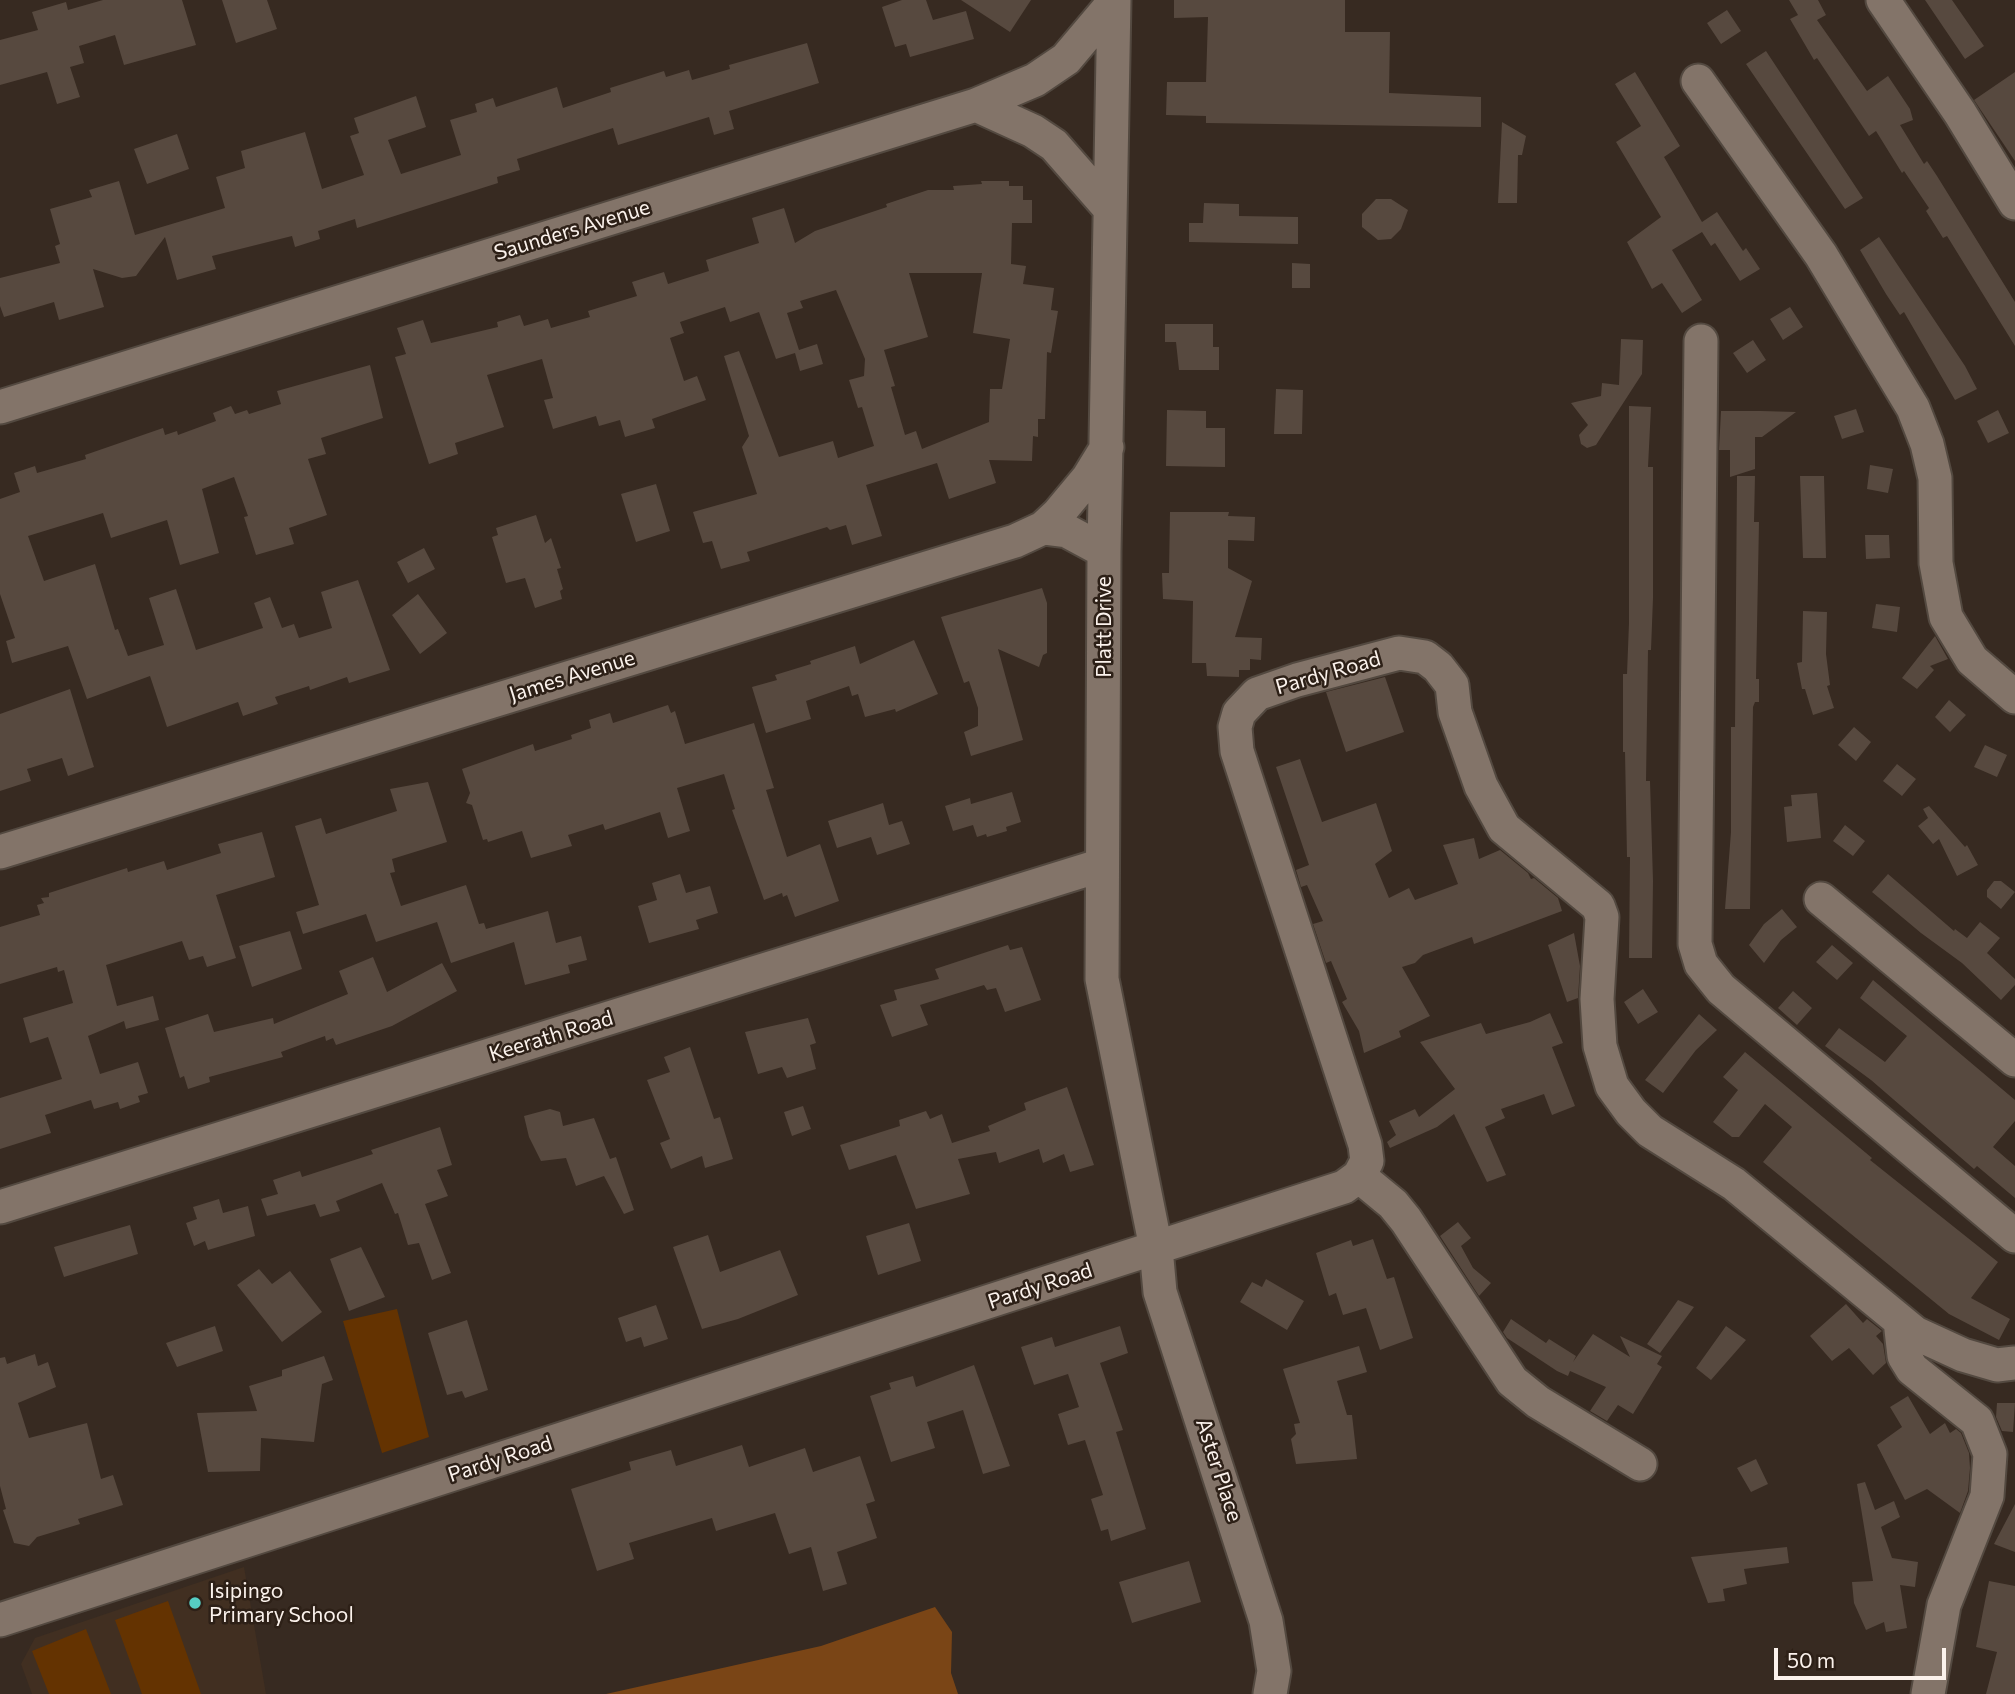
<!DOCTYPE html>
<html>
<head>
<meta charset="utf-8">
<style>
	body { margin:0 }
	#map { position:relative; width:2015px; height:1694px; overflow:hidden; background:#372a21; font-family:Commissioner,sans-serif }
	canvas { display:block }
	.scale { position:absolute; left:1774px; top:1648px; width:172px; height:32px; box-sizing:border-box; border:4px solid #fbf2ec; border-top:0; padding-left:9px; font-size:21px; line-height:24px; white-space:nowrap; color:#fbf2ec; -webkit-text-stroke:5px #2d2017; paint-order:stroke }
</style>
</head>
<body>
<div id="map">
<canvas width="2015" height="1694"></canvas>
<div class="scale">50 m</div>
</div>
<script>
const c = document.querySelector('canvas').getContext('2d');
c.lineJoin = 'round';
function fill(path, color) {
  c.fillStyle = color;
  c.fill(path, 'evenodd');
}
function toPath(rows) {
  const path = new Path2D();
  for (const r of rows) {
    path.moveTo(r[0], r[1]);
    for (let i = 2; i < r.length; i += 2) path.lineTo(r[i], r[i + 1]);
  }
  return path;
}
function trace(path, color, width, dash) {
  c.strokeStyle = color;
  c.lineWidth = width;
  c.lineCap = dash ? 'butt' : 'round';
  c.setLineDash(dash || []);
  c.stroke(path);
}
function label(font, color, halo, rows, align = 'center') {
  c.font = font + ' Commissioner,sans-serif';
  c.lineWidth = 5;
  c.setLineDash([]);
  c.textBaseline = 'middle';
  c.strokeStyle = halo;
  c.fillStyle = color;
  for (const [text, x, y, turn = 0] of rows) {
    c.save();
    c.translate(x, y);
    c.rotate((+turn || 0) * Math.PI / 180);
    c.textAlign = isNaN(turn) ? turn : align;
    if (halo) c.strokeText(text, 0, 0);
    c.fillText(text, 0, 0);
    c.restore();
  }
}
fill(toPath([
	[244,1567,266,1694,32,1694,21,1664,35,1638]
]), '#412f21');
fill(toPath([
	[397,1309,429,1437,382,1453,343,1321],
	[168,1601,201,1694,142,1694,115,1620],
	[86,1629,111,1694,49,1694,32,1651]
]), '#643301');
fill(toPath([
	[935,1607,952,1632,951,1673,958,1694,606,1694,821,1646]
]), '#7a4516');
fill(toPath([
	[103,0,182,0,196,45,124,65,115,35,79,46,84,63,70,67,80,97,57,104,47,72,0,85,0,40,38,30,32,12,66,2,68,10],
	[222,0,267,0,277,29,236,43],
	[902,0,926,0,933,20,966,11,974,39,910,57,906,44,895,47,882,7],
	[961,0,1031,0,1010,32],
	[1174,0,1345,0,1345,32,1390,32,1389,93,1481,97,1481,127,1206,123,1206,116,1166,115,1167,82,1206,82,1208,17,1174,18],
	[1789,0,1818,0,1826,15,1817,20,1867,91,1888,76,1910,109,1913,120,1900,125,1924,164,1927,161,1937,176,2015,302,2015,346,1947,236,1943,238,1926,211,1929,208,1904,171,1902,173,1876,131,1869,136,1817,58,1814,60,1790,19,1798,15],
	[1925,0,1952,0,1984,46,1965,59],
	[1727,10,1741,31,1721,44,1707,23],
	[807,43,819,83,729,111,734,129,714,135,709,117,618,145,613,128,517,159,520,170,497,177,498,183,357,228,355,219,318,231,320,239,295,247,292,236,212,256,216,269,177,280,165,237,136,276,122,278,93,269,104,307,59,320,54,302,4,317,0,306,0,278,60,263,55,246,60,244,50,209,92,197,89,190,119,181,135,235,225,208,216,177,245,168,241,151,305,132,322,189,364,175,350,136,359,133,354,118,416,96,426,127,388,140,401,174,461,155,450,120,477,112,475,104,493,98,496,107,557,87,563,108,611,92,610,88,664,71,666,77,689,70,692,80,730,69,729,65],
	[1766,51,1863,198,1845,209,1746,64],
	[1635,72,1680,146,1664,157,1702,222,1717,212,1743,251,1746,248,1760,269,1740,281,1715,243,1711,246,1702,232,1672,250,1702,300,1682,313,1662,283,1652,289,1627,242,1661,217,1616,142,1641,126,1615,84],
	[2015,72,2015,161,1974,100],
	[1502,122,1526,136,1522,155,1518,155,1517,203,1498,203],
	[177,134,189,169,147,184,134,149],
	[981,181,1009,181,1009,186,1023,186,1023,200,1032,200,1032,223,1012,223,1011,264,1026,266,1023,284,1054,288,1051,310,1058,311,1051,353,1047,352,1045,419,1038,419,1038,437,1033,436,1032,461,989,460,996,483,949,499,937,463,866,485,882,536,852,545,846,525,830,530,827,527,747,552,750,561,721,569,712,541,703,543,693,512,757,494,742,447,749,436,724,356,739,351,779,457,833,441,838,458,874,446,862,407,858,408,849,380,864,376,865,359,836,290,800,301,803,308,787,313,799,350,817,344,823,364,800,371,795,353,776,359,759,312,730,322,725,307,680,322,684,333,670,338,684,381,697,376,706,400,652,419,655,428,625,437,620,420,599,426,596,416,553,429,544,400,553,398,542,359,487,375,504,427,455,443,458,454,429,464,395,357,406,354,397,328,423,320,431,343,498,327,497,322,520,315,524,326,548,319,551,328,590,317,588,311,637,296,632,282,664,272,668,284,709,271,706,260,759,243,752,218,784,208,795,243,815,231,887,207,886,204,928,190,954,190,953,186,982,184],
	[909,273,982,273,973,333,1010,339,1002,389,990,389,989,422,922,449,916,431,905,435,891,387,895,386,884,350,928,337],
	[1376,199,1391,199,1408,210,1401,229,1391,239,1378,240,1362,227,1362,214],
	[1204,203,1239,204,1239,216,1298,217,1298,244,1189,242,1189,223,1203,223],
	[1879,237,1965,366,1977,389,1955,400,1904,312,1900,315,1886,294,1860,250],
	[1292,263,1310,264,1310,288,1292,288],
	[1790,307,1803,327,1783,340,1770,319],
	[1165,324,1213,324,1213,347,1219,347,1219,370,1179,370,1176,342,1165,342],
	[1621,339,1643,340,1642,374,1596,445,1587,448,1581,444,1579,435,1588,425,1571,403,1601,396,1602,383,1619,385],
	[1753,340,1766,360,1747,373,1733,353],
	[370,365,383,418,321,438,326,454,308,459,327,515,289,528,294,544,256,555,244,517,248,516,234,477,202,489,219,553,180,565,167,520,111,538,103,513,28,536,44,581,95,564,115,630,118,629,128,656,164,645,149,598,176,589,196,650,263,628,254,603,270,597,282,628,294,624,299,638,332,628,321,592,358,580,390,670,349,683,347,677,310,690,309,686,275,697,278,704,243,716,238,702,167,727,150,676,87,699,68,646,12,663,6,641,15,638,0,594,0,499,20,492,14,473,35,466,37,473,86,459,85,455,163,428,165,435,177,431,178,435,216,421,213,413,231,406,235,414,247,410,249,414,281,404,277,391],
	[1276,389,1303,390,1302,434,1274,434],
	[1629,406,1651,407,1648,467,1653,467,1653,598,1651,650,1648,650,1646,781,1650,781,1653,881,1652,958,1629,958,1630,857,1627,857,1625,752,1623,752,1623,674,1627,674,1629,623],
	[1856,409,1864,432,1842,439,1834,416],
	[1167,410,1206,411,1206,428,1225,428,1225,467,1166,466],
	[1998,410,2009,433,1988,443,1977,421],
	[1721,411,1761,411,1796,412,1762,437,1755,437,1755,469,1730,477,1730,450,1719,450],
	[1870,465,1893,469,1888,493,1867,489],
	[1737,476,1755,476,1754,522,1759,522,1756,679,1759,679,1759,702,1755,702,1753,707,1750,909,1725,909,1731,832,1731,727,1735,727],
	[1800,476,1824,476,1826,558,1803,558],
	[656,484,670,531,636,542,621,494],
	[1170,512,1229,512,1228,516,1255,517,1254,541,1228,540,1228,568,1252,581,1235,637,1262,638,1261,660,1250,659,1250,670,1239,670,1239,677,1207,676,1206,663,1192,663,1193,601,1163,599,1162,573,1169,573],
	[536,515,545,543,551,538,561,568,557,569,563,589,560,591,562,599,535,608,525,578,506,583,492,537,498,535,496,528],
	[1865,535,1889,535,1890,558,1866,559],
	[424,548,435,569,408,583,397,562],
	[1042,588,1047,603,1047,653,1043,655,1039,667,998,649,1023,740,971,756,964,732,978,726,978,708,969,681,964,683,941,617],
	[418,594,447,633,420,654,392,615],
	[1876,604,1900,607,1897,632,1872,628],
	[1803,611,1827,612,1826,654,1830,685,1827,686,1834,708,1813,715,1805,689,1802,689,1797,663,1802,662],
	[1935,636,1948,659,1930,666,1934,670,1917,689,1902,678],
	[914,640,938,694,896,712,895,709,865,717,858,694,852,696,849,686,806,701,811,719,766,733,752,687,777,680,775,675,811,664,810,661,855,646,860,664],
	[1385,677,1404,732,1346,752,1326,692],
	[70,689,94,767,68,776,62,758,27,769,31,781,0,791,0,714],
	[1949,700,1966,715,1950,732,1935,717],
	[668,705,671,713,675,711,685,744,754,723,774,788,766,790,787,857,820,844,839,901,795,917,787,895,783,897,782,893,764,900,732,810,735,809,724,774,677,788,690,831,668,838,660,812,605,830,603,824,568,835,572,846,531,858,522,831,488,842,487,839,483,840,472,805,466,803,470,793,462,769,533,744,535,751,572,739,571,735,591,728,589,720,610,713,613,723],
	[1854,727,1871,742,1856,761,1838,745],
	[1985,745,2007,755,1997,777,1974,767],
	[1300,759,1322,822,1376,803,1392,851,1375,864,1389,898,1409,888,1415,900,1458,884,1443,845,1474,838,1479,859,1500,850,1528,873,1531,879,1534,878,1558,898,1562,911,1474,944,1472,937,1423,955,1415,963,1402,967,1430,1016,1399,1031,1401,1037,1364,1053,1359,1031,1342,1002,1347,999,1331,961,1326,963,1313,924,1323,921,1307,885,1301,887,1296,870,1309,865,1276,767],
	[1897,764,1916,779,1902,796,1883,781],
	[428,782,447,842,392,859,395,872,390,873,401,906,466,885,479,924,484,923,486,929,548,911,556,943,581,936,587,960,568,965,570,973,525,985,514,942,451,963,437,922,376,942,366,914,303,934,296,912,319,905,295,826,321,818,326,834,397,811,390,789],
	[1012,792,1021,822,1006,827,1007,831,987,837,986,834,977,837,973,825,953,831,945,806,970,798,971,804],
	[1817,793,1821,838,1787,842,1784,807,1792,806,1791,795],
	[883,803,889,825,902,821,910,844,877,855,871,837,837,848,828,821],
	[1929,806,1965,847,1967,845,1978,865,1957,876,1939,839,1933,844,1918,826,1928,818,1923,809],
	[1845,825,1865,841,1853,856,1833,841],
	[262,832,275,877,216,895,236,958,207,967,203,956,189,960,182,941,106,965,117,1006,153,996,159,1020,126,1029,124,1021,88,1036,100,1074,138,1062,148,1093,138,1096,140,1102,120,1109,118,1102,94,1109,91,1100,45,1115,51,1133,0,1149,0,1098,62,1079,48,1037,30,1043,23,1018,73,1003,64,970,58,972,57,967,0,984,0,927,40,915,37,905,44,903,41,898,49,897,49,893,127,868,128,872,164,861,167,870,221,853,218,844],
	[680,874,686,893,710,886,718,913,696,920,699,929,649,943,638,906,657,900,652,883],
	[1888,874,1954,931,1955,929,1967,938,1980,922,2000,938,1987,953,2015,979,2015,985,2001,1000,1962,963,1921,933,1872,892],
	[1994,881,2001,881,2015,892,2001,909,1987,897,1987,890],
	[1782,909,1797,927,1781,940,1764,963,1749,945,1764,924],
	[290,931,302,969,252,987,239,946],
	[1574,933,1580,966,1578,998,1567,1002,1548,945],
	[1008,945,1010,950,1022,947,1041,1000,1005,1012,996,988,987,990,984,985,920,1005,928,1025,892,1037,880,1005,897,1000,894,990,939,979,935,969],
	[1832,945,1853,963,1837,980,1816,962],
	[373,957,387,992,442,963,457,991,392,1026,336,1045,333,1038,326,1041,325,1036,281,1052,283,1057,209,1077,210,1082,188,1089,184,1076,180,1078,165,1028,208,1014,214,1032,273,1018,274,1024,348,994,339,971],
	[1873,980,2015,1100,2015,1121,1993,1147,2015,1166,2015,1198,1977,1166,1974,1169,1871,1080,1825,1046,1839,1028,1885,1062,1907,1036,1860,998],
	[1643,989,1658,1012,1638,1024,1624,1002],
	[1793,991,1812,1008,1797,1025,1778,1008],
	[1550,1013,1563,1043,1552,1047,1575,1106,1552,1115,1544,1094,1501,1109,1505,1118,1485,1127,1506,1175,1487,1182,1454,1114,1437,1127,1390,1148,1387,1142,1396,1135,1389,1121,1415,1109,1419,1117,1455,1089,1420,1042,1481,1023,1486,1034,1530,1022],
	[1699,1014,1717,1030,1696,1050,1663,1093,1645,1080],
	[808,1018,816,1043,810,1045,816,1069,787,1078,782,1067,758,1074,745,1032],
	[690,1047,714,1119,720,1117,733,1159,705,1168,702,1156,671,1169,660,1143,670,1139,647,1080,670,1072,664,1057],
	[1745,1052,1872,1158,1870,1160,1998,1262,1971,1298,2010,1319,1999,1340,1949,1314,1763,1162,1792,1127,1765,1104,1739,1137,1732,1137,1713,1122,1738,1090,1723,1077],
	[1067,1087,1094,1165,1070,1172,1064,1154,1043,1163,1039,1149,999,1163,996,1152,958,1159,970,1194,916,1209,896,1155,849,1170,840,1145,900,1126,899,1120,926,1111,930,1119,942,1114,952,1143,990,1131,988,1126,1026,1110,1024,1103],
	[803,1106,811,1129,792,1136,784,1112],
	[550,1109,560,1112,563,1126,594,1118,610,1159,616,1157,634,1210,624,1214,604,1176,576,1186,566,1158,541,1161,529,1137,524,1116],
	[440,1127,452,1165,437,1170,448,1196,425,1204,451,1273,432,1280,419,1243,408,1245,398,1213,395,1214,382,1183,336,1201,340,1211,320,1217,315,1204,267,1216,261,1199,278,1194,273,1180,300,1171,302,1177,373,1154,371,1150],
	[219,1199,223,1213,248,1206,255,1236,208,1250,205,1241,194,1246,186,1223,197,1219,193,1207],
	[1458,1222,1471,1238,1461,1246,1473,1268,1491,1283,1479,1296,1440,1236],
	[909,1223,921,1261,878,1275,866,1236],
	[130,1225,138,1254,64,1277,54,1247],
	[708,1235,720,1272,780,1250,798,1295,738,1319,702,1329,673,1247],
	[1373,1239,1387,1279,1394,1277,1413,1338,1380,1350,1366,1308,1343,1315,1336,1293,1329,1296,1316,1253,1351,1240,1353,1246],
	[361,1247,385,1297,349,1311,330,1259],
	[259,1269,272,1284,290,1271,322,1312,282,1342,237,1285],
	[1266,1279,1304,1301,1287,1330,1240,1302,1252,1282,1262,1287],
	[1678,1300,1694,1307,1660,1353,1647,1344],
	[1846,1304,1863,1323,1867,1319,1882,1331,1876,1336,1883,1344,1886,1363,1873,1375,1849,1348,1832,1361,1810,1336],
	[656,1305,668,1339,644,1347,641,1337,626,1342,618,1318],
	[1511,1319,1546,1343,1549,1339,1576,1356,1573,1362,1593,1334,1630,1357,1620,1336,1662,1356,1657,1364,1662,1367,1633,1414,1618,1405,1607,1421,1590,1411,1606,1387,1570,1371,1568,1376,1557,1371,1507,1338,1503,1332],
	[467,1320,488,1390,465,1398,462,1391,447,1395,428,1333],
	[215,1326,223,1351,177,1367,166,1343],
	[1120,1326,1128,1353,1100,1363,1123,1430,1116,1432,1146,1529,1111,1541,1108,1529,1101,1531,1091,1499,1103,1495,1085,1440,1068,1445,1058,1414,1079,1407,1068,1374,1034,1385,1021,1347,1052,1337,1055,1347],
	[1726,1326,1746,1340,1711,1380,1696,1368],
	[1359,1346,1367,1372,1337,1381,1347,1415,1352,1415,1357,1459,1296,1464,1291,1439,1296,1434,1294,1424,1300,1423,1283,1369],
	[35,1354,38,1366,48,1362,56,1387,18,1403,29,1438,87,1423,101,1479,113,1475,123,1505,78,1519,80,1524,37,1537,29,1546,14,1543,3,1510,6,1509,0,1486,0,1358,5,1357,7,1364],
	[324,1356,333,1380,322,1384,314,1442,261,1438,260,1471,208,1472,197,1413,257,1411,249,1386,282,1376,282,1370],
	[974,1365,1010,1466,983,1474,963,1410,927,1422,935,1448,891,1462,870,1396,891,1389,889,1383,913,1376,916,1387],
	[1908,1396,1930,1434,1945,1423,1950,1433,1956,1429,1961,1433,1969,1453,1970,1468,1968,1491,1960,1513,1927,1489,1905,1500,1877,1445,1902,1427,1890,1407],
	[1997,1403,2015,1403,2013,1432,2002,1431,1996,1417],
	[742,1445,749,1467,805,1448,813,1472,860,1456,875,1501,866,1504,877,1538,837,1552,847,1584,823,1591,811,1547,789,1554,775,1513,716,1531,712,1518,629,1543,634,1559,597,1571,571,1489,631,1470,629,1462,671,1450,676,1466],
	[1756,1459,1768,1484,1751,1492,1737,1468],
	[1865,1482,1875,1510,1894,1501,1900,1517,1881,1527,1892,1558,1918,1562,1915,1587,1900,1585,1907,1628,1886,1632,1884,1622,1866,1630,1854,1603,1852,1582,1873,1581,1857,1484],
	[2015,1504,2015,1552,1994,1544],
	[1787,1547,1789,1563,1744,1569,1747,1584,1723,1589,1725,1601,1708,1603,1691,1557],
	[1189,1561,1201,1602,1132,1623,1119,1582],
	[1989,1581,2015,1586,2015,1694,1986,1694,1997,1652,1976,1647]
]), '#57493f');
const minor = toPath([
	[1114,0,1104,551,1102,979,1156,1248,1160,1292,1266,1621,1274,1671,1270,1694],
	[1883,0,1960,113,2015,203],
	[1698,81,1821,255,1913,408,1927,444,1935,478,1936,563,1946,617,1972,660,2015,697],
	[976,105,1033,131,1054,145,1110,209],
	[1701,341,1695,944,1701,964,1721,989,2015,1236],
	[0,407,976,105,1035,80,1066,59,1114,2],
	[1043,528,1067,531,1104,551],
	[0,852,1015,541,1043,528,1058,514,1088,478,1107,447],
	[1821,899,2015,1060],
	[1359,1176,1393,1204,1406,1220,1512,1381,1538,1402,1640,1464],
	[0,1207,1102,865],
	[1900,1321,1904,1356,1912,1369,1977,1421,1990,1454,1987,1496,1944,1605,1928,1694],
	[0,1620,1344,1187,1359,1176,1367,1161,1365,1145,1237,751,1235,727,1239,713,1257,694,1297,680,1399,653,1425,657,1438,667,1452,685,1455,712,1481,786,1504,828,1598,906,1602,917,1597,999,1600,1046,1612,1086,1631,1112,1650,1131,1734,1184,1915,1333,1963,1355,1997,1365,2015,1363]
]);
trace(minor, '#534940', 37);
trace(minor, '#837469', 33);
for (const [x, y, r, color] of [
	[195,1603,7,"#56cec4"]
]) {
  const dot = new Path2D();
  dot.arc(x, y, r, 0, 2 * Math.PI);
  c.fillStyle = color;
  c.fill(dot);
  trace(dot, '#2d2017', 2.5);
}
label('21px', '#fbf2ec', '#2d2017', [
	["Saunders Avenue",572,230,-17],
	["Platt Drive",1104,627,-90],
	["Pardy Road",1328,673,-16],
	["James Avenue",572,676,-17],
	["Keerath Road",551,1036,-17],
	["Pardy Road",1040,1286,-18],
	["Pardy Road",500,1459,-18],
	["Aster Place",1219,1470,72]
]);
label('21px', '#fbf2ec', '#2d2017', [
	["Isipingo",209,1591],
	["Primary School",209,1615]
], 'left');
</script>
</body>
</html>
